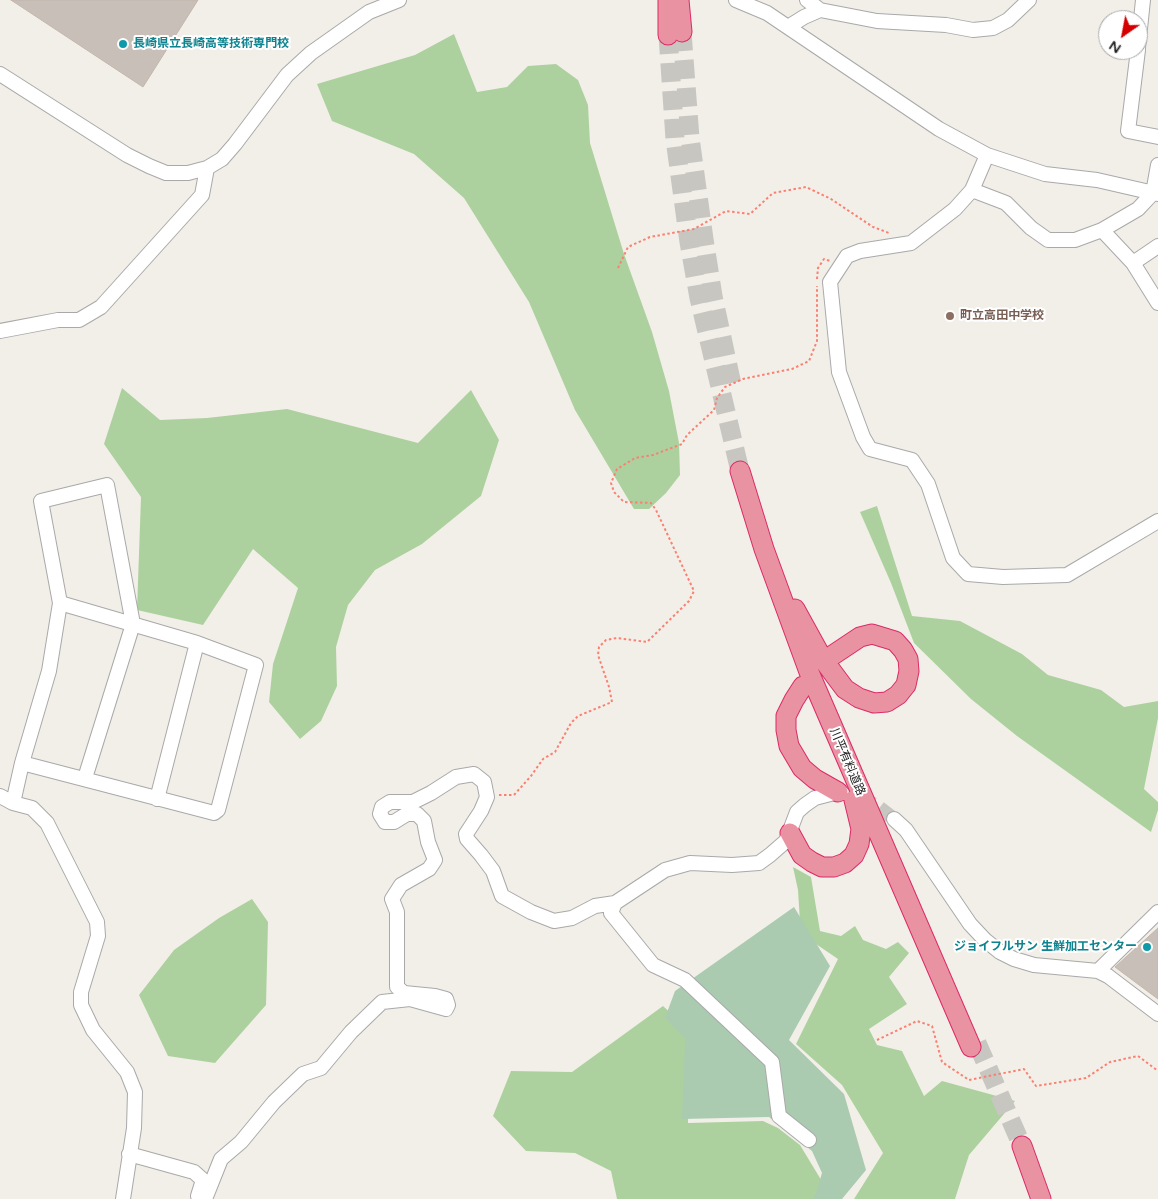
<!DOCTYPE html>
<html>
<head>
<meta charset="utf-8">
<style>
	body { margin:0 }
	#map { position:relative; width:1158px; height:1199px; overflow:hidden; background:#f2efe9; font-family:"Varela Round",sans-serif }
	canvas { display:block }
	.north { position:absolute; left:1098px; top:10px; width:50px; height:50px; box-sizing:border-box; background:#fff; border:1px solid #a7a7a7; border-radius:50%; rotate:213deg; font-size:14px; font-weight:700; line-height:20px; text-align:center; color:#222 }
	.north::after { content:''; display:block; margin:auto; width:18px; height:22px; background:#d40000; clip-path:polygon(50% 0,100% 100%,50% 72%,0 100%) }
</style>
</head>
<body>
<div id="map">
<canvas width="1158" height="1199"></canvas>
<div class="north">N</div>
</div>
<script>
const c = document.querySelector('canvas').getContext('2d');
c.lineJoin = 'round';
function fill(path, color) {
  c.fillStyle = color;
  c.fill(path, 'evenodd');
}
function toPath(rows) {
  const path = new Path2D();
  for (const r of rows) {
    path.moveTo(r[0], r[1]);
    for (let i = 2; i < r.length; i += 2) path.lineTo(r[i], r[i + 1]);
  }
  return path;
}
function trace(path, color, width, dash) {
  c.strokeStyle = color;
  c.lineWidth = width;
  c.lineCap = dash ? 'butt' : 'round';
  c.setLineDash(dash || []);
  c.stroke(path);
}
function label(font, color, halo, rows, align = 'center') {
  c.font = font + ' "Varela Round","Noto Sans JP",sans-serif';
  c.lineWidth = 4;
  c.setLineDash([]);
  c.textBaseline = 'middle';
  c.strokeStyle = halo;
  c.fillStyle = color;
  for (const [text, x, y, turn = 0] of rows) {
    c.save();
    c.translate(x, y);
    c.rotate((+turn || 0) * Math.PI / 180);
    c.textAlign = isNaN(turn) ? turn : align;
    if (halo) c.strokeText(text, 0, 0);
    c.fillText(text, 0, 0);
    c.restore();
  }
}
fill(toPath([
	[454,34,477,92,507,87,528,66,556,64,578,80,588,105,590,143,624,254,652,332,669,391,679,443,680,475,666,493,649,509,634,509,575,410,529,302,464,198,414,154,332,121,317,84,415,55],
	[122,388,160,420,207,418,287,409,418,443,471,390,499,440,481,496,422,544,375,570,348,605,336,647,337,686,321,721,300,739,269,702,273,664,298,588,253,549,203,625,137,610,141,497,104,444],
	[877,506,912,616,960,621,1022,654,1048,675,1101,690,1124,707,1158,701,1158,718,1144,789,1158,802,1158,810,1151,832,1017,736,971,699,914,643,891,583,860,512],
	[793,867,811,877,820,931,841,936,855,926,863,940,886,949,898,942,909,953,889,977,907,1004,869,1029,877,1045,902,1051,924,1096,942,1081,1015,1101,969,1155,955,1199,854,1199,883,1153,842,1085,796,1044,838,959,810,940,800,922,798,890],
	[252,899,268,922,266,1005,215,1063,168,1056,139,995,174,950,219,918],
	[663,1006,690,1031,688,1123,763,1121,778,1128,800,1145,823,1183,821,1199,617,1199,611,1171,575,1153,526,1151,493,1116,511,1071,572,1072]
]), '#add19e');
fill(toPath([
	[794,907,830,966,789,1040,844,1094,866,1170,842,1199,814,1199,822,1173,812,1151,769,1117,682,1119,685,1038,665,1018,675,991]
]), '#aacbaf');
const building = toPath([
	[11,0,198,0,143,87,11,0],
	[1158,928,1158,999,1115,967,1158,928]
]);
fill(building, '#c7bfb8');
trace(building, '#c4b6ab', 1);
trace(toPath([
	[861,798,877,806,894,819]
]), '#c8c6c1', 14, [14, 7]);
trace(toPath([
	[682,32,690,138,704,239,713,296,733,389],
	[668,35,675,139,689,242,699,298,740,471],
	[977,1043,1022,1146]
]), '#c8c6c1', 19, [19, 9]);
const minor = toPath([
	[736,0,767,13,939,129,987,155,1045,174,1097,180,1158,194],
	[807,0,820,10],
	[788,27,804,17,820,10,877,21,946,25,973,30,993,28,1008,20,1029,0],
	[1138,48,1143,0],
	[1138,50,1128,131,1158,137],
	[0,74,127,155,149,166,166,173,188,173,207,168,222,159,235,144,287,75,311,53,369,12,399,0],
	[987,155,972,190,955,209,911,243,860,251,847,256,830,282,839,372,863,437,870,449,912,460,928,484,953,558,968,574,1003,577,1067,575,1158,521],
	[972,190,1006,203,1031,228,1048,240,1075,240,1102,230,1138,209,1153,193,1158,165],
	[1102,230,1133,263,1158,303],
	[1133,263,1158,246],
	[0,331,58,320,79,320,101,307,202,195,207,168],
	[22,763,214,813,218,810,256,665,197,643,60,603],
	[0,796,13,803,32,808,47,823,97,922,98,936,81,992,81,1005,93,1030,127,1072,135,1092,134,1128,123,1199],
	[157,799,197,643],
	[13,803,22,763,49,671,60,603,41,501,107,485,133,624,85,778],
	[894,819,906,830,970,924,985,940,1000,952,1014,959,1034,965,1098,971,1108,976,1158,1014],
	[1098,971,1158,912],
	[809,1140,779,1116,772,1062,685,980,653,965,611,913,615,903,665,870,690,863,732,865,759,863,770,855,786,841,797,812,805,805,815,798,838,792,842,793],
	[129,1154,194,1172,203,1180,198,1196],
	[205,1199,221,1159,241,1142,274,1102,303,1074,321,1068,351,1032,382,1002,410,999,446,1009,448,1005,446,999,435,996,404,993,397,987,397,912,392,899,401,885,429,869,435,860,428,842,424,821,417,814,407,814,394,822,385,822,380,814,382,807,390,802,413,802,431,793,456,777,474,774,484,782,487,797,481,811,466,834,467,839,481,855,493,871,502,896,531,912,554,921,572,918,595,906,615,903]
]);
const highway = toPath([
	[679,0,682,32],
	[668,35,668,0],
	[740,471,764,549,809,672,971,1047],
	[795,609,822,658,836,677,845,689,859,698,874,703,887,702,898,695,906,685,909,671,908,659,903,650,895,641,872,634,860,637,833,655],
	[803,686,794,700,786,716,786,730,789,746,802,768,815,779,838,792],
	[790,833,802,855,812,862,822,867,834,867,845,863,854,855,859,844,861,829,854,800],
	[1022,1146,1041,1199]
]);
trace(minor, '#a9a9a9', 16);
trace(highway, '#dc2a67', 21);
trace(toPath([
	[618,268,628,247,650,237,694,229,726,211,750,214,773,193,806,187,831,199,873,227,889,233],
	[817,279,818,268,824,259,830,261],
	[499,795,514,795,531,776,543,759,555,752,571,723,578,716,612,702,609,687,598,655,599,647,606,640,617,638,647,642,689,601,694,591,656,510,651,503,624,502,614,492,611,483,617,469,635,458,653,455,682,444,687,435,714,410,717,398,725,387,743,379,792,369,809,361,817,341,817,286],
	[877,1040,917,1021,932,1026,942,1062,969,1080,1024,1069,1036,1086,1086,1078,1110,1062,1138,1056,1158,1071]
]), '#fa8072', 2, [2.5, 2.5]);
trace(minor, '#fff', 14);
trace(highway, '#e892a2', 19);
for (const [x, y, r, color] of [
	[123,44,5,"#0f9aa8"],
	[950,316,5,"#8d6e63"],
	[1147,947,5,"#0f9aa8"]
]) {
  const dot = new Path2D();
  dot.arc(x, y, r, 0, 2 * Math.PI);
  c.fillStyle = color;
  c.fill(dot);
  trace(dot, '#fff', 2);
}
label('bold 12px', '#0d838f', '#fff', [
	["長崎県立長崎高等技術専門校",133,44],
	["ジョイフルサン 生鮮加工センター",1137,947,"right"]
], 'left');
label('bold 12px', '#785e54', '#fff', [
	["町立高田中学校",960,316]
], 'left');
label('12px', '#222', '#fff', [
	["川平有料道路",847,762,67]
]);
</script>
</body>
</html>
